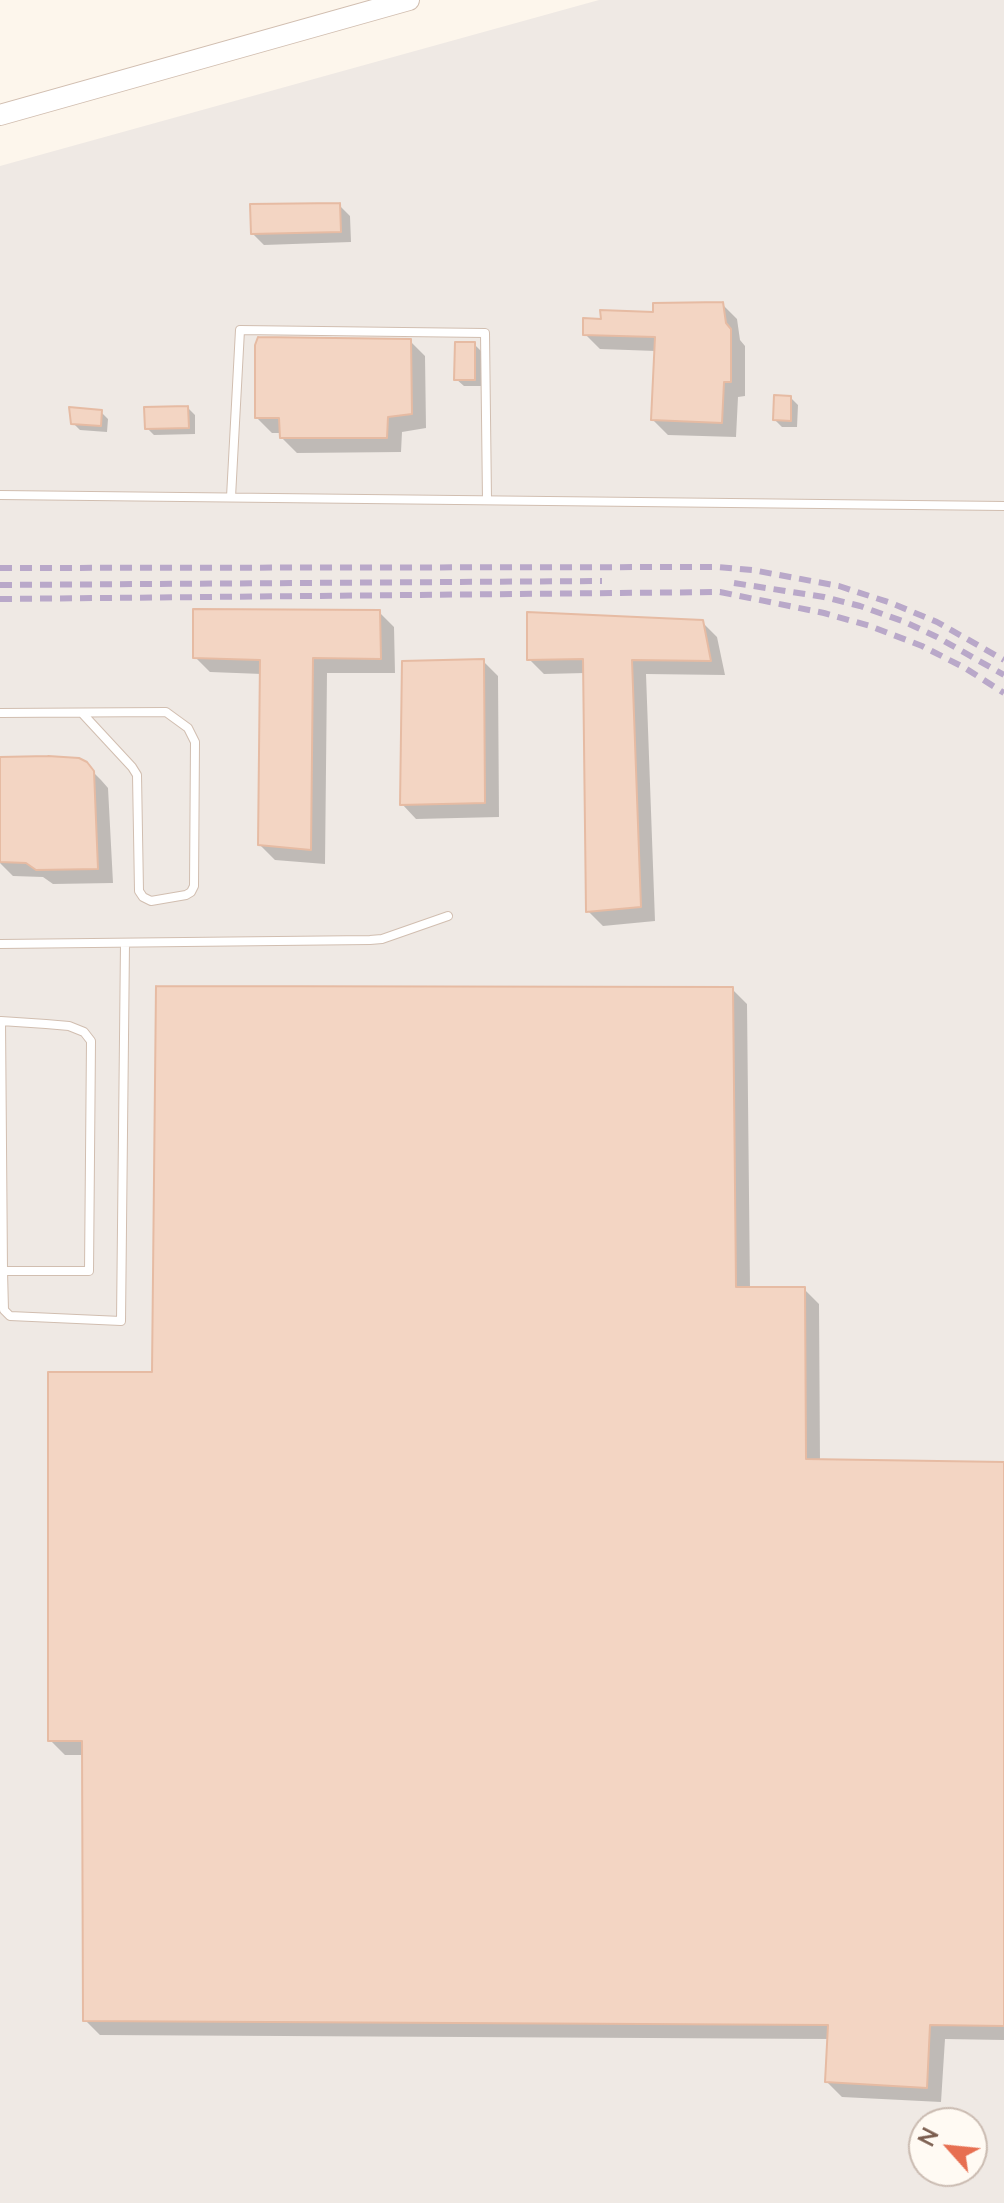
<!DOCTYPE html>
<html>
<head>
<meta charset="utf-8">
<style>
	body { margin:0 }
	#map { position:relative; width:1004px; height:2203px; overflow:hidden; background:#fdf6ec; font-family:Lato,sans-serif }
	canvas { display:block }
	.north { position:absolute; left:908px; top:2107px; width:80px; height:80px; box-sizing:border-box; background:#fffaf3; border:2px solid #cabbb1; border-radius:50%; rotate:297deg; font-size:22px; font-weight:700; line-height:32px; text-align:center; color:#7a5c4d }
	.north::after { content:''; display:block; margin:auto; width:28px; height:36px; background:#e76f51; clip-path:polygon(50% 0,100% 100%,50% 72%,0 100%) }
</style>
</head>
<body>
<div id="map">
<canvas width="1004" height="2203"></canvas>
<div class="north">N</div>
</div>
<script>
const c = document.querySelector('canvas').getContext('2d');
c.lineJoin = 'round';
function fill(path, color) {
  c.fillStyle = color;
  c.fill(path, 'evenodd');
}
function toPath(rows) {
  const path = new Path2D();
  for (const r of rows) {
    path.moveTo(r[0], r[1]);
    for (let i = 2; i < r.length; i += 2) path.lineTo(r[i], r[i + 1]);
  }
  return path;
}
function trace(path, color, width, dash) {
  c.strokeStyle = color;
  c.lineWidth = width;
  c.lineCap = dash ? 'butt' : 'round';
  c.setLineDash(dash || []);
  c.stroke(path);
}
fill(toPath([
	[599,0,1004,0,1004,2203,0,2203,0,166],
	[924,2123,972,2123,972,2171,924,2171]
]), '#efe9e4');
fill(toPath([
	[339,205,350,216,351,242,264,245,253,234],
	[722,304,737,319,740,340,745,346,745,396,738,397,736,437,668,435,653,420,656,351,600,349,585,334,603,321],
	[410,341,425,356,426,428,402,432,401,452,297,453,282,438,282,433,272,433,257,418],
	[474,344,481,351,481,386,464,386,456,379],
	[791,398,798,405,797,427,782,427,775,420],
	[188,408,195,415,195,434,154,435,147,428],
	[101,412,108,419,107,432,80,430,73,423],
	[379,612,394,627,395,673,327,673,325,864,275,860,260,845,262,674,210,672,195,657],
	[702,622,717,637,725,675,646,674,655,921,603,926,588,911,585,673,544,674,529,659],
	[483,661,498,676,499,817,416,819,402,804],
	[0,759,85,764,101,780,108,788,113,883,53,884,43,877,13,876,0,863],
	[732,989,747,1004,750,1289,804,1289,819,1304,820,1462,1004,1464,1004,2040,945,2039,941,2102,842,2097,827,2082,829,2039,100,2035,85,2020,84,1755,65,1755,50,1740,154,1374]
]), '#0003');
const building = toPath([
	[340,203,341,232,251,234,250,204,340,203],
	[723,302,726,323,731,329,731,382,724,382,722,423,651,420,655,337,583,335,583,318,601,319,600,310,653,312,653,303,723,302],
	[258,337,411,339,412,414,388,417,387,438,280,438,279,418,255,418,255,345,258,337],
	[455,342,475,342,475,380,454,380,455,342],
	[774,395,791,396,791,421,773,420,774,395],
	[188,406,189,428,145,429,144,407,188,406],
	[69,407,102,410,101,426,71,424,69,407],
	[193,609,380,610,381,659,313,658,311,850,258,845,260,660,193,658,193,609],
	[527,612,703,620,711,661,632,660,641,907,586,912,583,659,527,660,527,612],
	[484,659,485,803,400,805,402,661,484,659],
	[48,756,79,758,87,762,94,771,98,869,36,870,26,863,0,862,0,757,48,756],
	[156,986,733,987,736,1287,805,1287,806,1459,1004,1462,1004,2026,930,2025,927,2088,825,2082,828,2025,83,2021,82,1741,48,1741,48,1372,152,1372,156,986]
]);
fill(building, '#f3d5c3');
trace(building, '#e6bba3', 2);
const service = toPath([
	[0,495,1004,506],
	[231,497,240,330,485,333,487,500],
	[0,713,166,712,188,728,195,742,194,886,191,892,186,895,151,901,143,897,139,891,137,775,132,767,82,713],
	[0,944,370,940,382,939,448,916],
	[0,1021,1,1021,46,1024,69,1026,84,1032,91,1041,89,1271,3,1271,1,1021],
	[3,1271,4,1310,10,1316,121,1321,125,943]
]);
const tertiary = toPath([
	[0,115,409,0]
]);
trace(service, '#d1beb0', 10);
trace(tertiary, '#d1beb0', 22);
trace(service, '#fff', 8);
trace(tertiary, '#fff', 20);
trace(toPath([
	[0,568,718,567,752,570,839,586,891,603,937,622,1004,660],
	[734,583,824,597,860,606,905,622,937,637,1004,675],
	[0,585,602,581],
	[0,599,720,592,824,613,870,626,922,646,965,668,1004,693]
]), '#b9a8c9', 6, [12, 8]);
</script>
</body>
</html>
